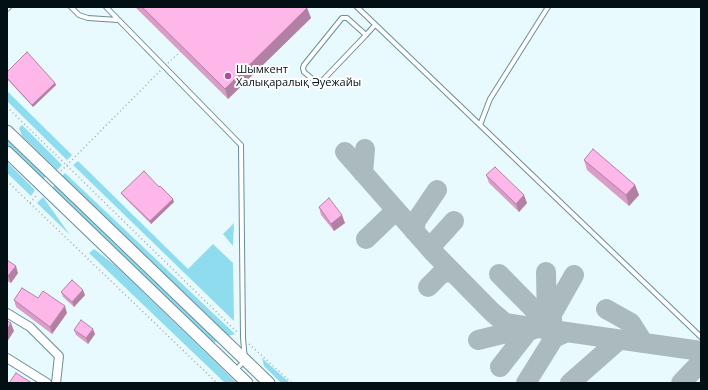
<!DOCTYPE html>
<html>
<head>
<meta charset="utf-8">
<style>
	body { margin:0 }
	#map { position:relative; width:708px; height:390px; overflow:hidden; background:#e9fafe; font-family:"Open Sans",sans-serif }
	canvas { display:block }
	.frame { position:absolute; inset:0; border:8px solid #020f13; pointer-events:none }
</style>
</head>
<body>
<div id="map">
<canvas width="708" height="390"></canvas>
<div class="frame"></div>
</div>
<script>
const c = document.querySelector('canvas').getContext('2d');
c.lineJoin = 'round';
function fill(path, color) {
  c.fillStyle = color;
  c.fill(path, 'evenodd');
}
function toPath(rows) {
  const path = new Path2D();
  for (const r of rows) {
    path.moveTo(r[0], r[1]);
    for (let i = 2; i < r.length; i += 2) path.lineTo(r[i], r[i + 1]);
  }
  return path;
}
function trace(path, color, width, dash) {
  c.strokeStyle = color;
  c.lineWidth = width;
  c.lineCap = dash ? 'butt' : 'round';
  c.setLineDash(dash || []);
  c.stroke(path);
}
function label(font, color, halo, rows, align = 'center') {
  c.font = font + ' "Open Sans",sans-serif';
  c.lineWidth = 4;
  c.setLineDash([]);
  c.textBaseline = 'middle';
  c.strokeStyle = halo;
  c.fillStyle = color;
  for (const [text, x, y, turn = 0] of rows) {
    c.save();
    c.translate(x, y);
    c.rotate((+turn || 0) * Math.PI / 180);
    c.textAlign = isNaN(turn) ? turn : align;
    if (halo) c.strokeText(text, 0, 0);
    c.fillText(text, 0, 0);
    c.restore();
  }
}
fill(toPath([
	[7,91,72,155,67,160,7,101],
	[22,125,62,165,57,170,22,136,19,128],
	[7,138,47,176,42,180,7,146],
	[78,161,188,269,213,244,233,263,234,321,73,165],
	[7,162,35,190,31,196,7,173],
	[65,173,235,334,228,336,62,176],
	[55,185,218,340,214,343,52,188],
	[43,197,70,235,37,203],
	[234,223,233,246,223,234],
	[94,249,116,266,237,383,225,383,89,253],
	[262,358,290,383,281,383,264,366]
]), '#90dcef');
trace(toPath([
	[345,152,432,251,492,312,505,323,531,327],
	[363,173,365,149],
	[414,231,416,221,437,190],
	[366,239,391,215,396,214,400,215],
	[432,251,432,247,435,242,454,221],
	[546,272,547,322],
	[499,274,555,331,552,322,552,314,574,275],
	[428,287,442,273,446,272,453,273],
	[606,309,631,323,643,342],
	[478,340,531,327,701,351],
	[500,367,525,335,527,332,536,328],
	[526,383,554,338,567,332],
	[570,383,619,340],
	[681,383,701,362]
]), '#aababe', 20);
const lane = toPath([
	[71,7,79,15,88,18,118,20],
	[106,7,241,145,243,338,245,360,235,371],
	[357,7,701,337],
	[7,9,9,7],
	[366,35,347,18,342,18,304,65,303,68,304,72,315,81,319,83,322,81,366,35,375,25],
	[480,125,490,99,548,7]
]);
const street = toPath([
	[7,313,30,327,59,356,56,383],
	[7,358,47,383]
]);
const secondary = toPath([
	[7,131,269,383],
	[7,152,247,383]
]);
trace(lane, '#678e98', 6);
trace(street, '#678e98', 10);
trace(secondary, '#678e98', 13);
trace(toPath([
	[168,63,180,52],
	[7,107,238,333],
	[61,171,161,70],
	[7,181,217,383],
	[30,203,37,195],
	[249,344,292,383]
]), '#9aaaae', 1.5, [1, 3]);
trace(lane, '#fff', 4);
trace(street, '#fff', 8);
trace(secondary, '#fff', 11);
fill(toPath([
	[135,7,306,7,307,8,311,18,228,99],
	[7,72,55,83,56,85,33,107,7,79],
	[584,160,635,185,639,195,629,206,587,170],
	[486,175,527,203,519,212,489,183],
	[159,187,174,202,151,224,122,195,121,193],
	[319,207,345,223,334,231,321,215],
	[7,260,18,273,11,283,7,281],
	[61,292,85,295,74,307,63,297],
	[38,298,67,313,52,334,16,307,14,300],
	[74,330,95,334,88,344,76,335]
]), '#da9dc8');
fill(toPath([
	[307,8,311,18,228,99,225,89],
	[55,83,56,85,33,107,32,105],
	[635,185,639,195,629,206,626,195],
	[524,195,527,203,519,212,516,204],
	[173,199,174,202,151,224,150,221],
	[342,215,345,223,334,231,331,224],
	[16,266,18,273,11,283,8,276],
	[83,290,85,295,74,307,72,302],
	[65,306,67,313,52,334,50,327],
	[11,323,14,331,7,342,7,330],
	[93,329,95,334,88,344,86,338]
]), '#b280a3');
const building = toPath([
	[142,7,306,7,307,8,225,89,142,7],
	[27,52,55,83,32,105,7,78,7,72,27,52],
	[593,149,635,185,626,195,584,160,593,149],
	[495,167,524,195,516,204,486,175,495,167],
	[144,171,159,187,160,186,173,199,150,221,121,193,144,171],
	[329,198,342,215,331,224,319,207,329,198],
	[7,260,16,266,8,276,7,275,7,260],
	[72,280,83,290,72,302,61,292,72,280],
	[22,288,38,298,43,291,65,306,50,327,14,300,22,288],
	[81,320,93,329,86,338,74,330,81,320],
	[7,321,11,323,7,330,7,321],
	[16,373,32,383,9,383,16,373]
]);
fill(building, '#feb7e9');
trace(building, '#b280a3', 1);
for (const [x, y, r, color] of [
	[228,76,4,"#ba469f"]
]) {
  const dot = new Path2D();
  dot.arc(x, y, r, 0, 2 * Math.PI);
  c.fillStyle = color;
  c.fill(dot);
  trace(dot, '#fff', 1.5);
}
label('11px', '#020f13', '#fff', [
	["Шымкент",236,70],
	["Халықаралық Әуежайы",236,83]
], 'left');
</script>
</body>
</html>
